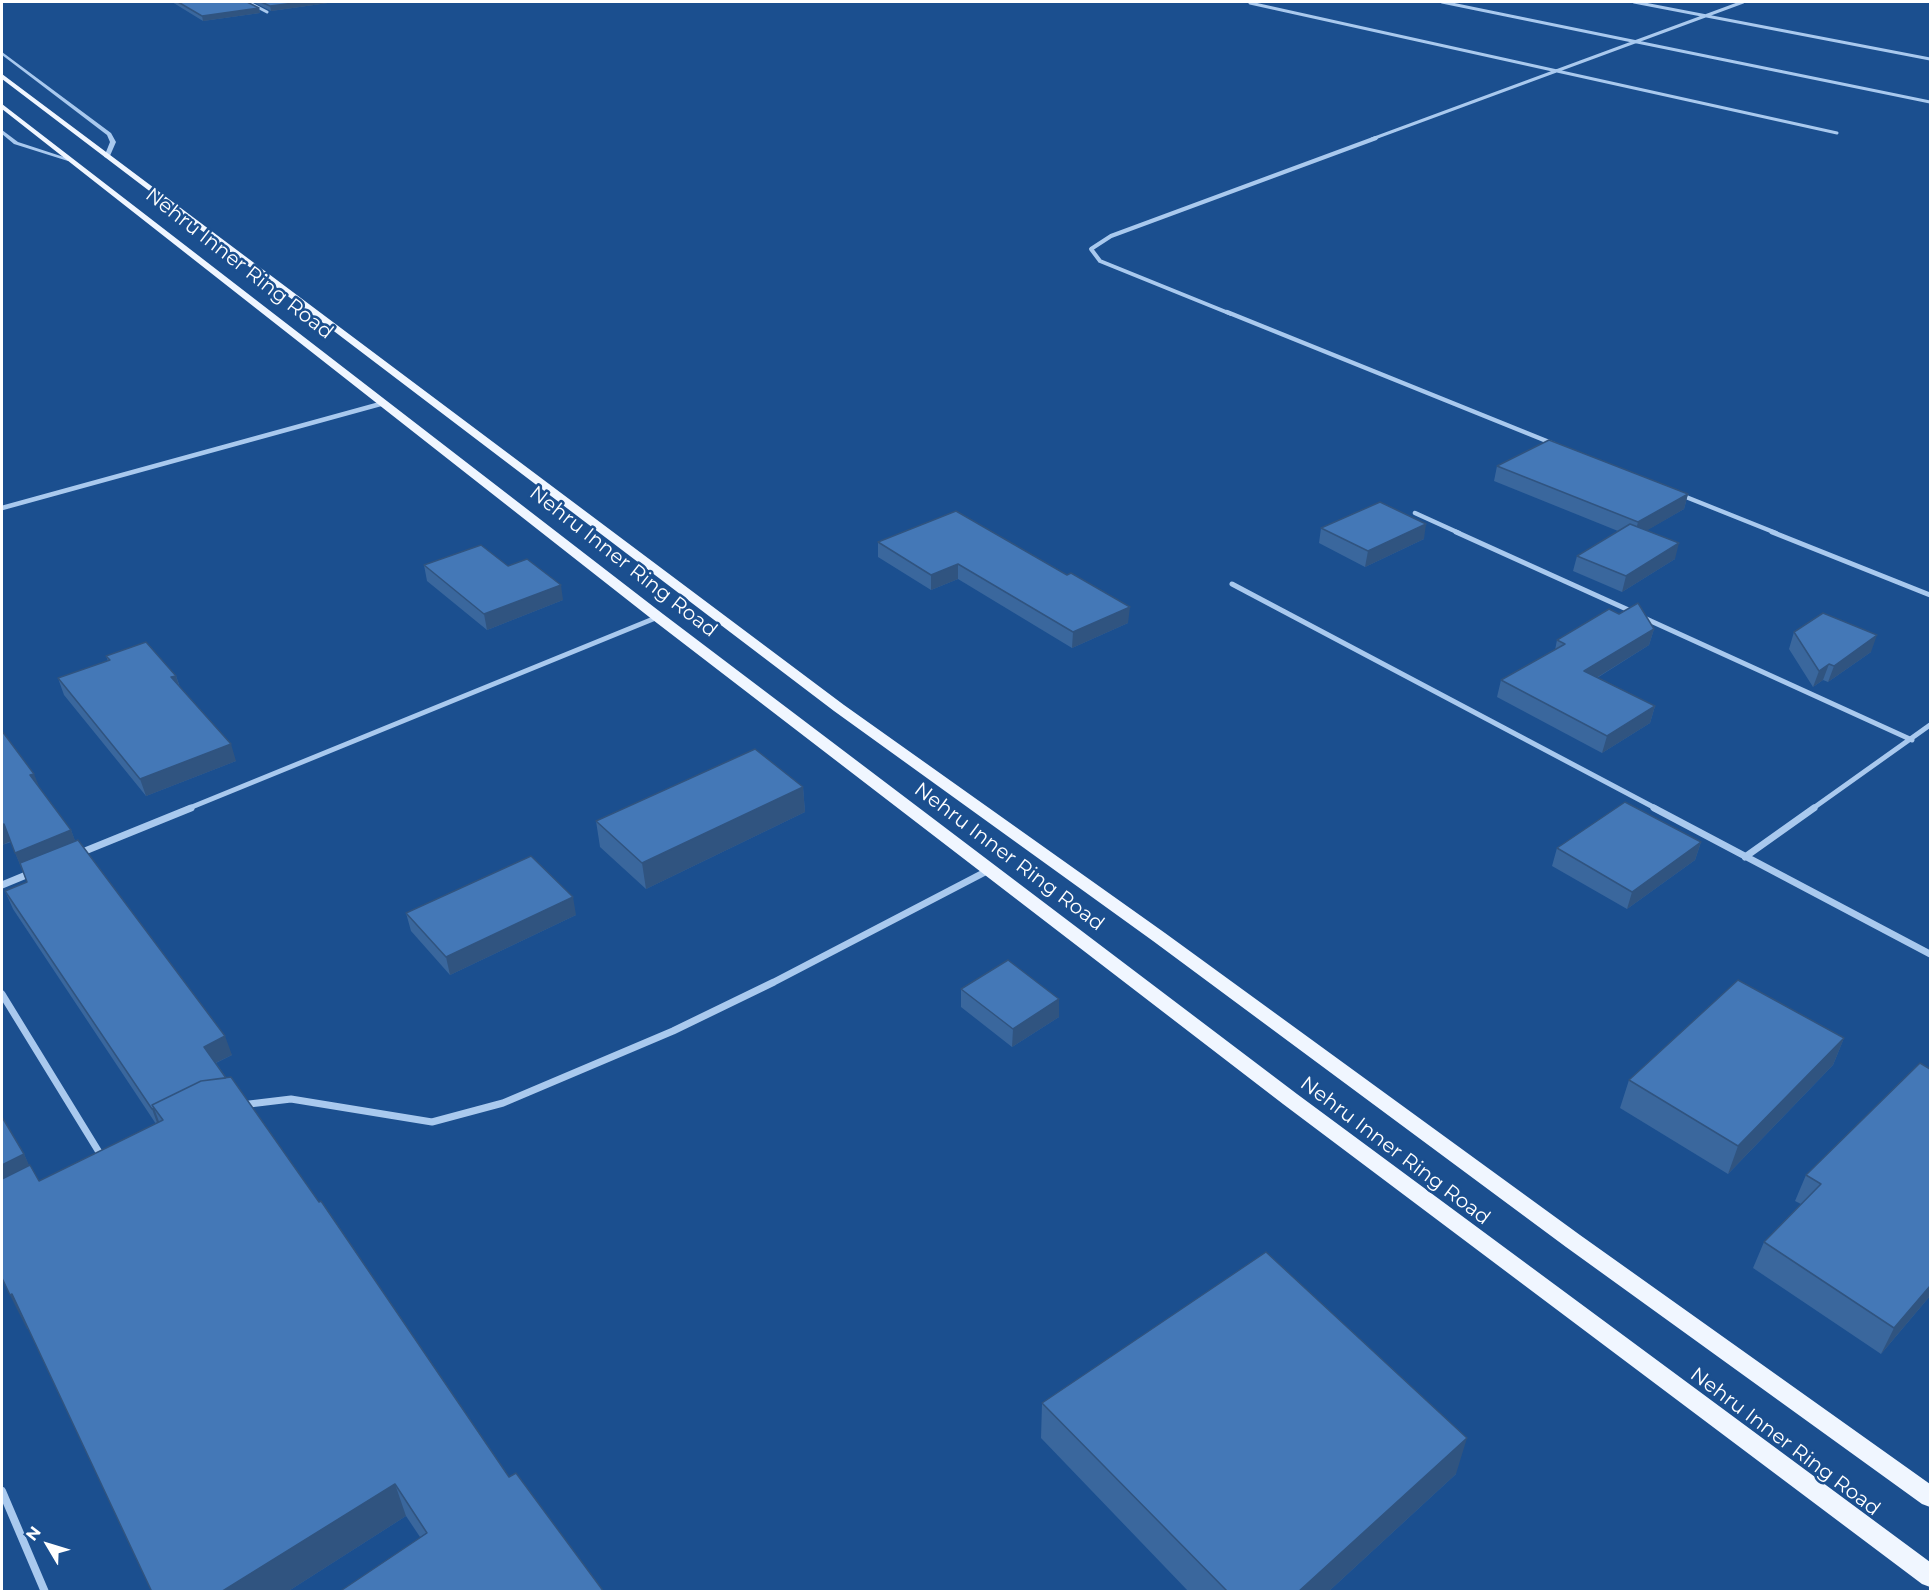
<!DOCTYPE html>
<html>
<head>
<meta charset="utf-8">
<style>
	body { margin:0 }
	#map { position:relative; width:1932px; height:1593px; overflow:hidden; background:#1b4f8f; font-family:Montserrat,sans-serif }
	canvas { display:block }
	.frame { position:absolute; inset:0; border:3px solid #fff; pointer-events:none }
	.north { position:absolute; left:18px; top:1515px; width:60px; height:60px; -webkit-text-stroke:4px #1b4f8f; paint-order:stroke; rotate:308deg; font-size:16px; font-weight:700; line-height:24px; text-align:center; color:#fff }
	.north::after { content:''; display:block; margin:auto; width:21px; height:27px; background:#fff; clip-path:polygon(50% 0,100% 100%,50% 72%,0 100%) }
</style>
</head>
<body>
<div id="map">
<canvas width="1932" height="1593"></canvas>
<div class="frame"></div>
<div class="north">N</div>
</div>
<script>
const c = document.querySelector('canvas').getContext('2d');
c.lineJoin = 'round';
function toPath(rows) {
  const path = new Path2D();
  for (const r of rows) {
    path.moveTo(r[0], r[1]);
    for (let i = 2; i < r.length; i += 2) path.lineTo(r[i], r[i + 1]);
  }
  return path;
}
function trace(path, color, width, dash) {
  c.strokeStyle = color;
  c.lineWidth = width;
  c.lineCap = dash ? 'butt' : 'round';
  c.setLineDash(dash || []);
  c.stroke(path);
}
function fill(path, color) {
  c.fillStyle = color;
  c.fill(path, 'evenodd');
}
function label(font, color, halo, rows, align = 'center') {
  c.font = font + ' Montserrat,sans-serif';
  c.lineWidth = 5;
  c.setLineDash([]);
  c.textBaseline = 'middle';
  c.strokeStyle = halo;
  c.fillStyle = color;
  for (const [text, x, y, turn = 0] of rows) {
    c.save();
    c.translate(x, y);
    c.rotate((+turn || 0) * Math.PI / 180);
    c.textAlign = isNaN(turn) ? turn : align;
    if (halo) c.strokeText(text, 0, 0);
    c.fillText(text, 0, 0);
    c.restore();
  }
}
trace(toPath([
	[248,2,267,12],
	[1442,2,1930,102],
	[1634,2,1930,59],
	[1250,3,1837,133],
	[1372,139,1743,2]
]), '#a9c9ee', 3);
trace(toPath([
	[1231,314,1100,261,1091,249,1111,236,1376,138]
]), '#a9c9ee', 4);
trace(toPath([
	[1227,312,1554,444],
	[1681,495,1776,533],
	[2,508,384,403],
	[1415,513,1459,533]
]), '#a9c9ee', 4.5);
trace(toPath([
	[1456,532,1633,612],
	[1772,532,1930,595],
	[1232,584,1657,809],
	[1642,617,1912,740],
	[187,809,658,617],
	[1812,809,1930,725]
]), '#a9c9ee', 5);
trace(toPath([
	[1654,808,1930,954],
	[80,853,191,808],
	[1745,857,1814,808],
	[2,885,31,873],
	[2,994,102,1157],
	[241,1105,291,1099,432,1122,503,1103,673,1031,774,982,989,870]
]), '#a9c9ee', 7);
trace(toPath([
	[2,1491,45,1592]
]), '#a9c9ee', 8);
fill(toPath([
	[2,52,111,133,116,142,109,158,104,157,110,142,107,135,2,55,2,52],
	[2,130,18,142,73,160,68,161,14,144,2,134,2,130]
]), '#a9c9ee');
fill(toPath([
	[2,74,844,705,1165,933,1580,1235,1930,1484,1930,1507,1922,1504,1566,1247,1153,941,834,711,2,79,2,74],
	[2,104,663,614,1297,1094,1930,1562,1930,1587,1922,1584,1283,1104,653,620,2,109,2,104]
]), '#f0f6ff');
fill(toPath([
	[172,2,247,2,259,8,260,13,203,21],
	[253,2,335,2,271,11],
	[1497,466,1688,494,1684,509,1647,530,1675,559,1622,592,1573,571,1577,556,1618,531,1494,481],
	[956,511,1128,623,1072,648,958,579,931,590,878,557,878,542],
	[1321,528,1424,539,1365,567,1319,543],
	[424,565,508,566,563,600,487,630,427,581],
	[1654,629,1649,645,1597,678,1655,706,1650,723,1602,753,1497,697,1501,680,1555,650,1557,640],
	[1794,632,1871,652,1828,682,1823,680,1813,687,1789,649],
	[106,656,176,676,180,687,236,761,146,796,64,695,58,678,108,661],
	[2,731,39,787,71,830,75,841,232,1055,216,1063,509,1477,420,1537,406,1516,287,1592,152,1592,28,1328,27,1329,24,1154,29,1166,39,1181,156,1124,13,909,5,891,27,882,11,842,2,845],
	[803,787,805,812,646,889,600,847,596,821],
	[1701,842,1695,860,1627,909,1552,866,1557,848],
	[406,913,576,915,450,975,411,931],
	[961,989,1059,1017,1012,1047,961,1007],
	[1844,1038,1833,1065,1728,1174,1620,1108,1629,1080],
	[1930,1069,1930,1296,1881,1354,1753,1268,1764,1242,1801,1204,1795,1201,1806,1175],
	[1042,1403,1456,1474,1328,1592,1189,1592,1041,1438]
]), '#3a679d');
fill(toPath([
	[302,2,335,2,271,11,270,6],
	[259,8,260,13,203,21,202,16],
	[1688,494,1684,509,1634,538,1638,522],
	[1426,524,1424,539,1365,567,1368,551],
	[1679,543,1675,559,1622,592,1626,576],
	[958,564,958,579,931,590,931,575],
	[561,585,563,600,487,630,484,614],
	[1130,607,1128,623,1072,648,1073,632],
	[1654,629,1649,645,1580,688,1584,671],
	[1877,635,1871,652,1828,682,1834,666],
	[1829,664,1823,680,1813,687,1819,671],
	[176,676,181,692,171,677],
	[1655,706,1650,723,1602,753,1607,736],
	[231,744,236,761,146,796,140,779],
	[34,774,41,791,30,775],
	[803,787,805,812,646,889,642,863],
	[4,824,11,841,2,845,2,825],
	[71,830,78,848,23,871,15,853],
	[1701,842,1695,860,1627,909,1632,892],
	[573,897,576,915,450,975,446,957],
	[1059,999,1059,1017,1012,1047,1013,1029],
	[225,1036,232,1055,211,1065,204,1047],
	[1844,1038,1833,1065,1728,1174,1738,1146],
	[154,1108,161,1127,159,1128,152,1109],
	[24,1154,39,1187,2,1206,2,1165],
	[1930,1286,1930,1296,1881,1354,1894,1328],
	[12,1294,29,1327,27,1329,10,1295],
	[1467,1438,1456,1474,1328,1592,1298,1592],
	[395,1484,406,1516,287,1592,221,1592]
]), '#305480');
const building = toPath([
	[178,2,247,2,259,8,202,16,178,2],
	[261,2,302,2,270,6,261,2],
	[1549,440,1688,494,1638,522,1497,466,1549,440],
	[1380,502,1426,524,1368,551,1321,528,1380,502],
	[956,511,1067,575,1071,573,1130,607,1073,632,958,564,931,575,878,542,956,511],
	[1630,524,1679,543,1626,576,1577,556,1630,524],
	[481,545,508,566,527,559,561,585,484,614,424,565,481,545],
	[1638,603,1654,629,1584,671,1655,706,1607,736,1501,680,1565,644,1557,640,1609,609,1619,614,1638,603],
	[1823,613,1877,635,1834,666,1829,664,1819,671,1794,632,1823,613],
	[146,642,176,676,171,677,231,744,140,779,58,678,110,660,106,656,146,642],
	[2,731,34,774,30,775,71,830,15,853,4,824,2,825,2,731],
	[755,749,803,787,642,863,596,821,755,749],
	[1625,802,1701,842,1632,892,1557,848,1625,802],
	[78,840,225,1036,204,1047,226,1078,201,1081,152,1105,154,1108,152,1109,5,891,27,882,20,863,78,840],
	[531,856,573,897,446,957,406,913,531,856],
	[1008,960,1059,999,1013,1029,961,989,1008,960],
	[1738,980,1844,1038,1738,1146,1629,1080,1738,980],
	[1920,1063,1930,1069,1930,1286,1894,1328,1764,1242,1821,1184,1806,1175,1920,1063],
	[231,1077,319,1202,321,1201,509,1477,516,1473,604,1592,339,1592,427,1533,395,1484,221,1592,152,1592,12,1294,10,1295,2,1278,2,1179,30,1165,39,1181,163,1120,152,1105,201,1081,231,1077],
	[2,1117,24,1154,2,1165,2,1117],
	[1266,1252,1467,1438,1298,1592,1228,1592,1042,1403,1266,1252]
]);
fill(building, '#4478b7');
trace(building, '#305480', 1.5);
label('20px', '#fff', '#1b4f8f', [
	["Nehru Inner Ring Road",239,264,38],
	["Nehru Inner Ring Road",623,562,38],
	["Nehru Inner Ring Road",1009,857,37],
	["Nehru Inner Ring Road",1395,1151,37],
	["Nehru Inner Ring Road",1785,1442,37]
]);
</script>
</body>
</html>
